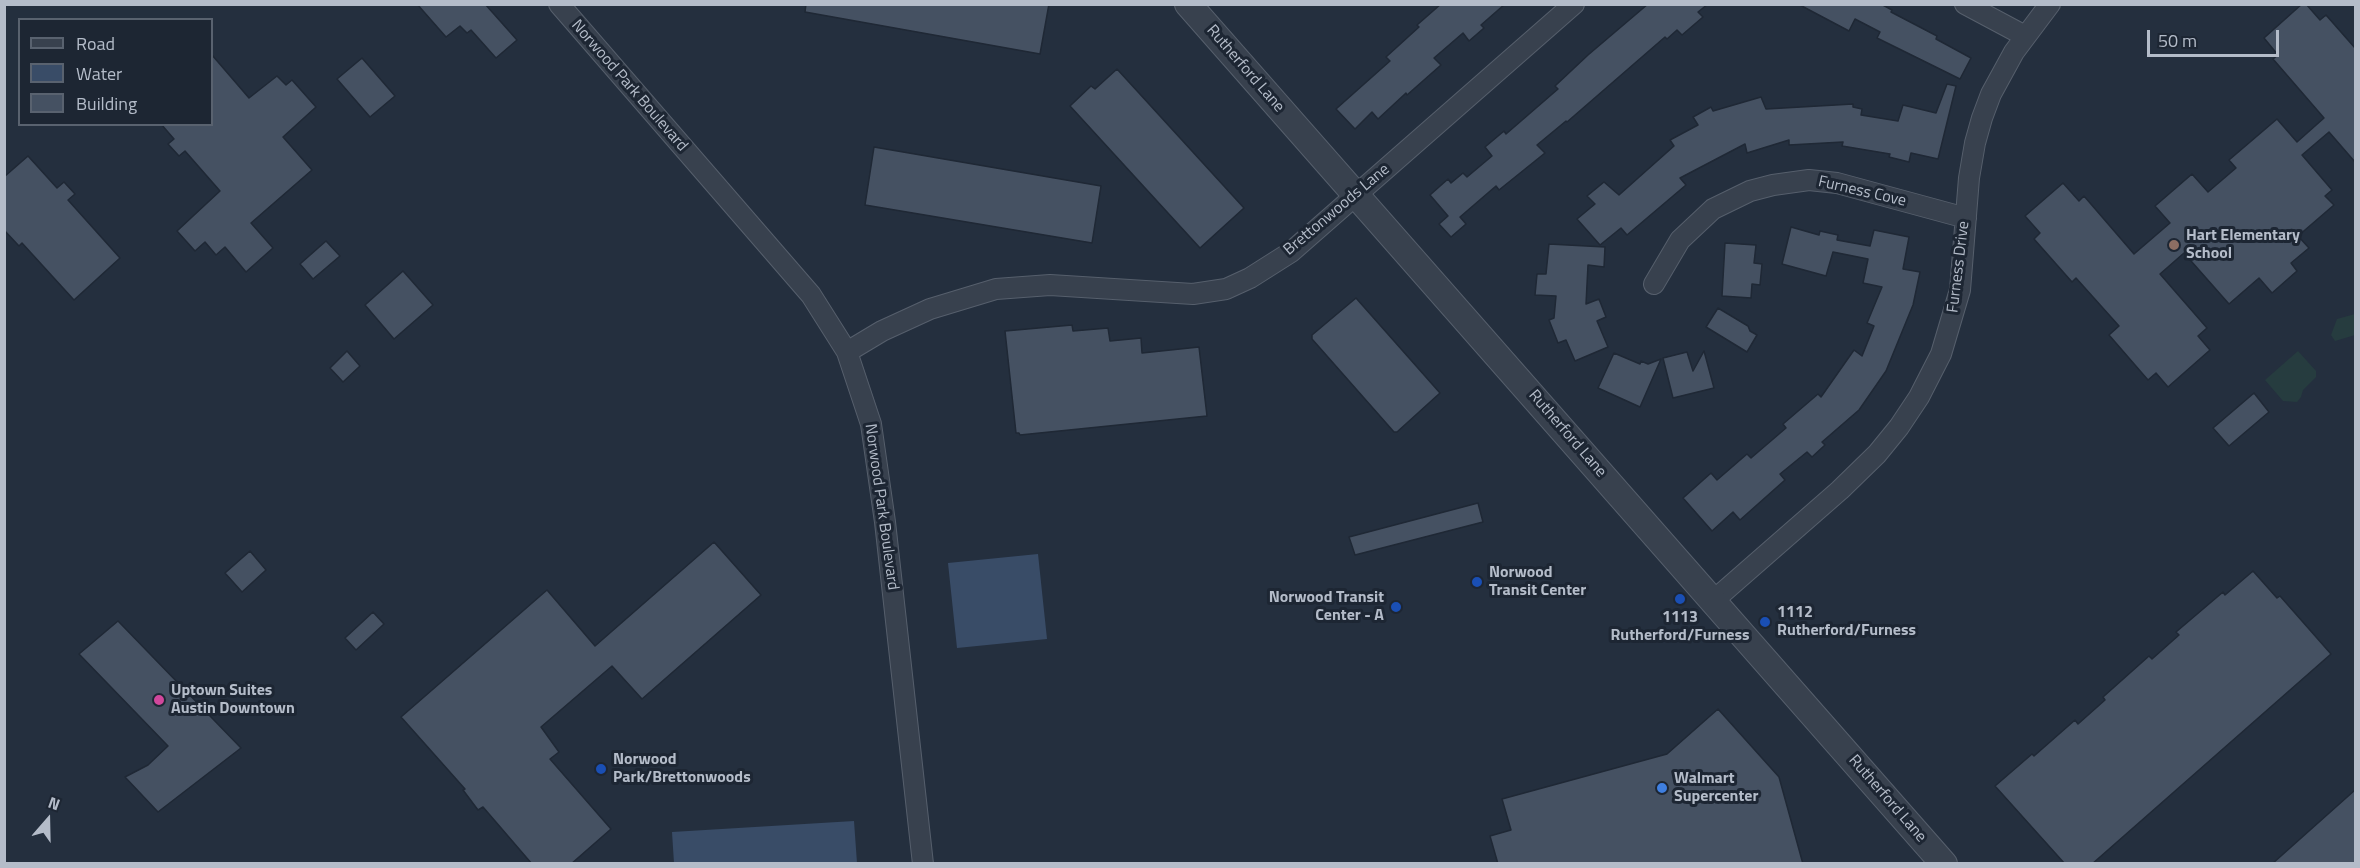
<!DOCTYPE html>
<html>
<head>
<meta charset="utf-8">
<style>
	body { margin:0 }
	#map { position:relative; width:2360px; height:868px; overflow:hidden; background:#242f3e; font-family:"Titillium Web",sans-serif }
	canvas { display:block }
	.frame { position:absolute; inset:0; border:6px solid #b4bcc9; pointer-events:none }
	.legend { position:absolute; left:18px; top:18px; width:195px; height:108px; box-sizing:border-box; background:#1d2633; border:2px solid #59626f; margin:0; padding:8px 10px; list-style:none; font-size:18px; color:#b4bcc9 }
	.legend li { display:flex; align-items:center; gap:12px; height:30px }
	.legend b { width:30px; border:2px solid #59626f }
	.north { position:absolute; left:18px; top:790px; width:60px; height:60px; -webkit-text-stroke:4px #1d2633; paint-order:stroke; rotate:20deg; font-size:16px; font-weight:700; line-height:24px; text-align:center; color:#b4bcc9 }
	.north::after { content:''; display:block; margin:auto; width:21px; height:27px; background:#b4bcc9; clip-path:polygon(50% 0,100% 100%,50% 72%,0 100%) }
	.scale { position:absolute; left:2147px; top:30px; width:132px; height:27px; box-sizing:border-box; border:3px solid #b4bcc9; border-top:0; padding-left:8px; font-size:18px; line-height:21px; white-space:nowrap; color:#b4bcc9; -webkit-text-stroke:4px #1d2633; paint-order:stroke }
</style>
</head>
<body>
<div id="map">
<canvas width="2360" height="868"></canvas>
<div class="frame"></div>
<ul class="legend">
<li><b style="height:8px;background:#38414e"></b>Road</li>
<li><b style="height:16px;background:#394c67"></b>Water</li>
<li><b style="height:16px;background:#455162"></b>Building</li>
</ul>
<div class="north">N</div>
<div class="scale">50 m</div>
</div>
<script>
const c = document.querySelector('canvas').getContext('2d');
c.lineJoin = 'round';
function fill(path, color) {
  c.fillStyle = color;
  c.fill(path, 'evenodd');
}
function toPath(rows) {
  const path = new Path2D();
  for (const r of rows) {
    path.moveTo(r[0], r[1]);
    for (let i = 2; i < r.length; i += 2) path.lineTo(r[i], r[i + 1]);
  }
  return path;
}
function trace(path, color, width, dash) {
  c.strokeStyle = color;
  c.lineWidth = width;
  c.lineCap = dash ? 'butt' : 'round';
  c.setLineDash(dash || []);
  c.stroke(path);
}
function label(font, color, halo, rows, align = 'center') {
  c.font = font + ' "Titillium Web",sans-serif';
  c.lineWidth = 6;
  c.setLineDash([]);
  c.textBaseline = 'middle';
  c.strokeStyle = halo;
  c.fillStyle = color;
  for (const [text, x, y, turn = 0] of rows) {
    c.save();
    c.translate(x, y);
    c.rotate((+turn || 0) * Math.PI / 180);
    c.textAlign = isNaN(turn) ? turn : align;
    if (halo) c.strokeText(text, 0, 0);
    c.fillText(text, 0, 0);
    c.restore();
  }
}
fill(toPath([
	[2355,314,2355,335,2335,341,2331,335,2337,319],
	[2298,351,2316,371,2316,377,2303,390,2301,397,2297,402,2283,401,2265,380]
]), '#263c3f');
fill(toPath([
	[1038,554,1047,639,957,648,948,563],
	[854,821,857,863,674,863,672,832]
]), '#394c67');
const building = toPath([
	[417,4,485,4,517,40,496,58,471,30,467,33,460,26,446,37,417,4],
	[806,4,1049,4,1040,54,805,12,806,4],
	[1441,4,1505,4,1481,25,1484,28,1469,41,1463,33,1434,58,1441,65,1407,95,1406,93,1378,119,1372,112,1355,129,1336,109,1390,61,1386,57,1419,27,1417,25,1441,4],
	[1648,4,1708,4,1698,12,1703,17,1682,35,1677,30,1667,39,1665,37,1567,122,1566,121,1537,145,1545,153,1499,190,1496,186,1460,217,1466,224,1451,237,1439,224,1448,216,1430,195,1448,179,1451,183,1463,173,1467,177,1492,156,1485,147,1504,131,1506,134,1558,89,1555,86,1588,55,1648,4],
	[1798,4,1881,4,1892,10,1891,12,1937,36,1936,39,1971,58,1960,79,1877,38,1880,32,1855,19,1849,31,1798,4],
	[2302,4,2306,4,2320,20,2326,15,2355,48,2355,162,2329,132,2302,155,2332,190,2325,196,2334,205,2298,236,2309,248,2291,263,2297,271,2272,293,2259,278,2229,304,2184,253,2160,274,2207,328,2198,336,2210,350,2168,387,2156,373,2148,380,2109,335,2119,326,2076,278,2072,282,2034,239,2040,233,2025,216,2063,183,2079,201,2084,196,2134,254,2170,223,2155,206,2192,174,2208,192,2236,168,2229,160,2277,119,2297,142,2324,118,2273,59,2278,55,2264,38,2302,4],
	[212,55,249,98,277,76,286,85,292,80,316,107,283,137,312,170,251,223,273,248,246,272,225,247,216,255,205,242,195,251,177,231,220,191,185,151,179,156,168,144,174,139,161,124,212,124,212,55],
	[362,58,395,96,370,117,337,79,362,58],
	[1117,69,1244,208,1200,248,1070,106,1091,86,1095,89,1117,69],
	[1947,84,1956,86,1938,159,1911,153,1909,162,1889,157,1890,154,1842,146,1843,142,1789,145,1789,140,1747,153,1745,144,1680,178,1686,185,1627,235,1621,228,1600,245,1577,219,1595,204,1587,196,1604,182,1619,195,1674,146,1670,140,1698,125,1693,117,1711,107,1713,111,1761,97,1766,109,1853,104,1853,107,1862,109,1861,115,1898,121,1903,105,1936,113,1947,84],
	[874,147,1101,186,1092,243,865,205,874,147],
	[28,156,57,188,64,182,75,194,68,200,120,258,74,300,22,243,19,246,4,230,4,177,28,156],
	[1791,227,1819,235,1820,231,1838,235,1837,240,1870,246,1874,230,1909,237,1903,269,1920,272,1913,305,1886,371,1859,410,1822,442,1825,445,1812,457,1807,452,1780,474,1785,480,1740,520,1733,512,1712,531,1683,498,1711,473,1717,480,1747,454,1751,458,1786,428,1783,424,1818,394,1821,397,1854,350,1862,356,1874,326,1867,323,1882,287,1863,283,1868,259,1833,252,1826,276,1782,264,1791,227],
	[326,241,340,256,313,279,300,264,326,241],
	[1725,243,1756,245,1754,263,1762,264,1760,285,1752,284,1751,298,1722,296,1725,243],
	[1549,244,1605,247,1604,267,1588,265,1586,304,1599,299,1606,317,1597,321,1608,347,1575,361,1566,340,1558,343,1549,320,1554,318,1556,296,1535,295,1537,274,1546,274,1549,244],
	[403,271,433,305,394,339,365,305,403,271],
	[1356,298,1440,393,1397,432,1394,432,1312,339,1312,335,1356,298],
	[1718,308,1748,326,1750,331,1757,335,1747,352,1706,327,1718,308],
	[1072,325,1073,331,1108,328,1110,341,1141,338,1142,353,1199,347,1207,416,1020,435,1019,433,1016,433,1005,331,1072,325],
	[347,351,360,366,343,382,330,368,347,351],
	[1704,351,1714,388,1673,398,1663,358,1687,352,1693,371,1704,351],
	[1614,353,1640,364,1641,361,1648,364,1661,359,1640,407,1598,388,1614,353],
	[2254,393,2269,412,2229,446,2213,428,2254,393],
	[1478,503,1483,522,1355,555,1349,537,1478,503],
	[714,542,761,595,642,699,612,666,541,727,559,752,550,759,611,829,571,864,532,864,483,807,478,810,463,790,465,789,401,717,547,590,595,646,714,542],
	[250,551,266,570,242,592,225,573,250,551],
	[2253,571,2277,598,2280,596,2331,654,2092,864,2065,864,1995,786,2032,754,2034,756,2075,720,2078,724,2105,700,2103,697,2149,656,2152,659,2179,635,2176,632,2223,592,2225,595,2253,571],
	[373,612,384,624,356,650,345,638,373,612],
	[118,621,241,748,158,812,125,777,148,765,168,746,79,654,118,621],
	[1718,709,1779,777,1803,864,1498,864,1490,836,1511,830,1502,799,1667,754,1718,709],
	[2355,790,2355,864,2272,864,2355,790]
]);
fill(building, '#455162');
trace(building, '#1f2835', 1.5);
const minor = toPath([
	[559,4,811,295,847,352,871,424,885,522,923,864],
	[1965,4,2025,36],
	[1654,284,1680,240,1713,209,1750,191,1773,185,1809,180,1837,183,1966,218],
	[847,352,882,331,930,309,996,289,1050,285,1193,294,1226,289,1250,278,1291,252,1574,4],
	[1713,601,1840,490,1877,454,1899,427,1919,397,1941,354,1960,290,1969,178,1975,143,1982,118,1991,94,2014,52,2050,4]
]);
const tertiary = toPath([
	[1188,4,1944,864]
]);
trace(minor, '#565f6c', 22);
trace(tertiary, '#565f6c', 28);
trace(minor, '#38414e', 20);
trace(tertiary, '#38414e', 26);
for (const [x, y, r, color] of [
	[2174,245,6,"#8d6e63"],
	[1477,582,6,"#1a4fb4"],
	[1680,599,6,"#1a4fb4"],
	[1396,607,6,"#1a4fb4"],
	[1765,622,6,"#1a4fb4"],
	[159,700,6,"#d1479c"],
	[601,769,6,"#1a4fb4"],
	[1662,788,6,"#3f7fe0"]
]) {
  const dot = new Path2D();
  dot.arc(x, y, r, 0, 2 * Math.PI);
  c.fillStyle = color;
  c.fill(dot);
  trace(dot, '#1d2633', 2);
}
label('16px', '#b4bcc9', '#1d2633', [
	["Rutherford Lane",1245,69,49],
	["Norwood Park Boulevard",629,86,49],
	["Furness Cove",1862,192,13],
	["Brettonwoods Lane",1337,210,-40],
	["Furness Drive",1959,267,-83],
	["Rutherford Lane",1567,434,49],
	["Norwood Park Boulevard",881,507,82],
	["Rutherford Lane",1887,799,49]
]);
label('bold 16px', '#b4bcc9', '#1d2633', [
	["Hart Elementary",2186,236],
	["School",2186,254],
	["Norwood",1489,573],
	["Transit Center",1489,591],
	["Norwood Transit",1384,598,"right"],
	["Center - A",1384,616,"right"],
	["1112",1777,613],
	["Rutherford/Furness",1777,631],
	["1113",1680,618,"center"],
	["Rutherford/Furness",1680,636,"center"],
	["Uptown Suites",171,691],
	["Austin Downtown",171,709],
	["Norwood",613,760],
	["Park/Brettonwoods",613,778],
	["Walmart",1674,779],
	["Supercenter",1674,797]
], 'left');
</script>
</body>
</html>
